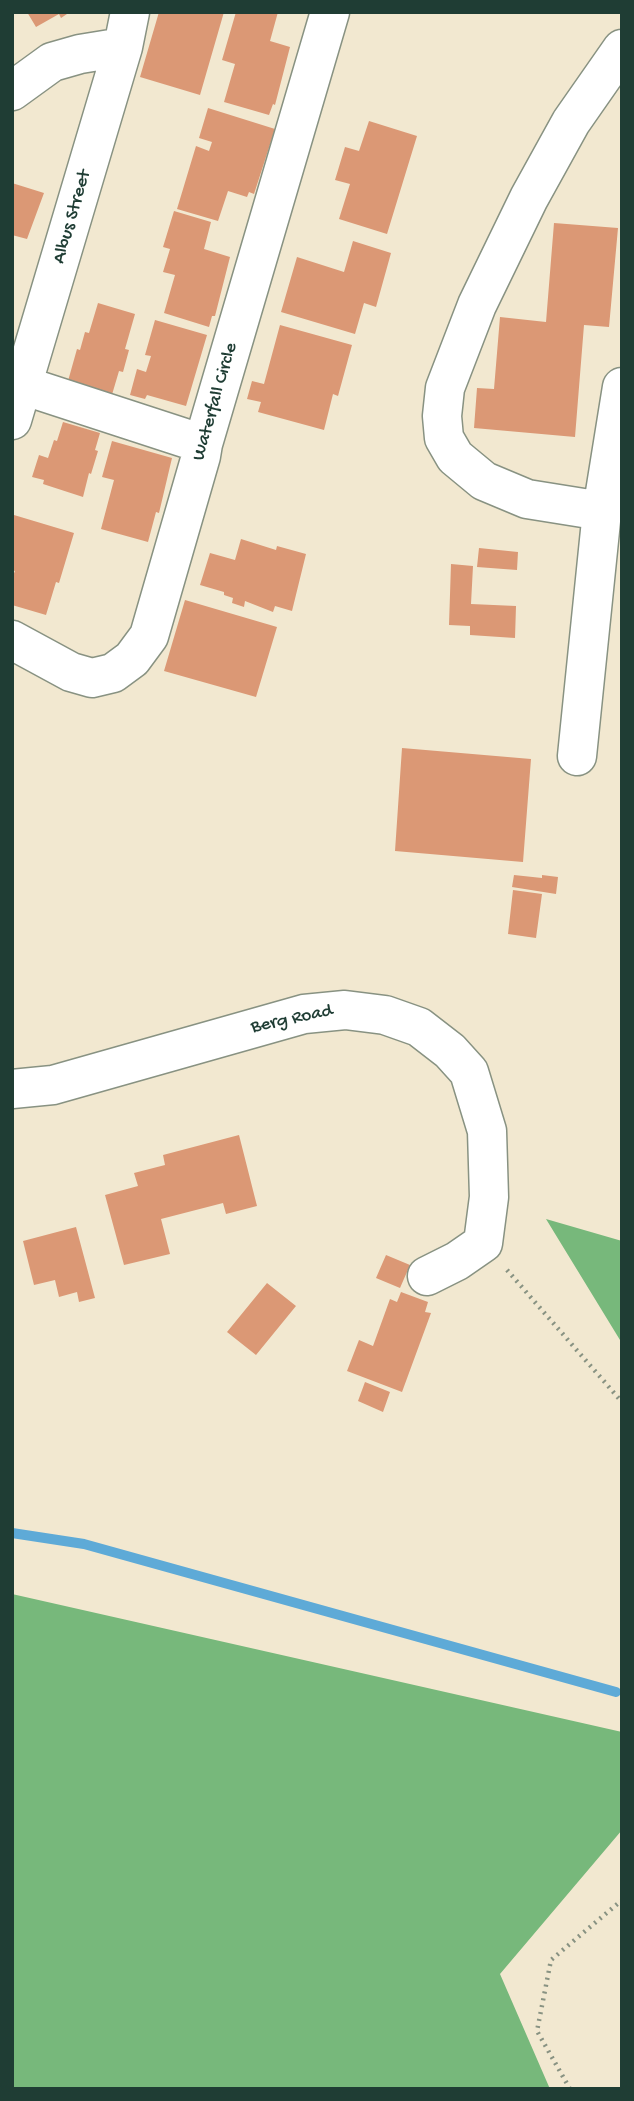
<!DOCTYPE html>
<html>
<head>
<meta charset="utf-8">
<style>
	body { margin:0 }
	#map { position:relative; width:634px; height:2101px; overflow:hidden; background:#f2e8d0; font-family:"Gochi Hand",sans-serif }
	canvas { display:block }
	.frame { position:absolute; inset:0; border:14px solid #1f3d34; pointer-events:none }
</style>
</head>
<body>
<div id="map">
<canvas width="634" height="2101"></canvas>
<div class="frame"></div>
</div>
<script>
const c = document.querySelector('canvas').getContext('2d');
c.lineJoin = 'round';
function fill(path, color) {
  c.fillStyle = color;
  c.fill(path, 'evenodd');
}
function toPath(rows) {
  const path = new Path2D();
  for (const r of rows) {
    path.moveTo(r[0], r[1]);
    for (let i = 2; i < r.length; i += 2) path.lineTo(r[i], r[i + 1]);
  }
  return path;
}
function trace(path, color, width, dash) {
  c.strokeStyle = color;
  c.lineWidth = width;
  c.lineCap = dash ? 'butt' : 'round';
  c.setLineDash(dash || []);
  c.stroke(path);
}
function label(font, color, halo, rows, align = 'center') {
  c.font = font + ' "Gochi Hand",sans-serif';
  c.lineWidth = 6;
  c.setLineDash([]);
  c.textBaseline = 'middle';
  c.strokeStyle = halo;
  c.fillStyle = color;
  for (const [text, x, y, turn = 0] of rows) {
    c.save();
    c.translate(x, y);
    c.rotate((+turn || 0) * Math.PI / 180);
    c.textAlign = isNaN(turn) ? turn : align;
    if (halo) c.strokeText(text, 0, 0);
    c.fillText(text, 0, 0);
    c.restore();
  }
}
fill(toPath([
	[546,1219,622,1241,622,1341,620,1340],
	[12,1594,622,1732,622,1830,500,1974,550,2089,12,2089]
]), '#77b87b');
trace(toPath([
	[12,1533,84,1544,616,1692]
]), '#5eaad7', 10);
fill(toPath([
	[27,12,70,12,61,18,59,14,36,27],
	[159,12,224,12,200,95,140,77],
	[236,12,278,12,270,41,290,47,275,105,273,104,269,115,224,102,235,64,222,60],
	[208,108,275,129,254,194,249,192,247,197,228,191,218,221,177,209,196,146,209,151,212,142,199,138],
	[369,121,417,136,387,234,339,219,350,184,335,180,345,147,359,151],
	[12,183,44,193,27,239,12,235],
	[174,211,211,222,204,249,230,257,215,316,212,316,209,327,164,313,175,275,163,272,170,249,163,247],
	[554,223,618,228,609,327,584,325,575,437,474,428,477,388,494,389,500,317,546,322],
	[353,241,391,253,376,307,364,303,355,334,281,312,297,257,344,272],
	[98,303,135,314,125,349,129,350,123,372,119,371,111,398,68,381,77,349,80,350,85,332,89,333],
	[155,320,207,335,186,406,147,395,145,399,130,395,137,369,146,372,151,356,145,355],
	[280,325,352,345,338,396,333,394,324,430,258,412,261,402,247,399,252,381,264,384],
	[63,422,100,433,95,450,98,451,91,474,89,473,83,497,43,484,44,480,32,477,39,455,48,458,54,440,57,441],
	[112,441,172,458,159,513,156,512,148,542,101,529,114,480,102,477],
	[14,515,74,533,59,583,56,582,46,615,12,605,12,578,15,571,12,570],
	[241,539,276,550,277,546,306,554,292,611,275,606,273,612,245,601,244,607,232,603,233,598,224,595,224,592,200,585,210,553,235,560],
	[479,548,518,552,517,570,477,567],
	[451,564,473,566,471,604,516,606,515,638,470,635,470,626,449,625],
	[185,600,277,627,256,697,164,671],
	[402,748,531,759,523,862,395,851],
	[514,875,542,878,542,875,558,877,556,894,512,887],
	[513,890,542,894,536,938,508,934],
	[239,1135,257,1206,226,1214,223,1203,161,1219,170,1254,124,1265,105,1195,138,1186,134,1173,165,1165,163,1155],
	[76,1227,95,1298,79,1302,77,1292,59,1297,55,1280,34,1285,23,1241],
	[386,1255,410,1265,400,1288,376,1278],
	[267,1283,296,1306,256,1355,227,1332],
	[401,1292,428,1302,425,1312,431,1313,402,1392,347,1371,359,1340,373,1346,390,1299,397,1302],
	[365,1382,390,1392,383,1412,358,1401]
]), '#db9875');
const minor = toPath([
	[12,91,52,62,80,54,123,47],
	[22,385,203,444],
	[12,420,123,47,130,12],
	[602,511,527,499,484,481,455,457,444,438,442,416,445,388,477,305,529,198,571,122,622,49],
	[12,640,71,672,92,678,113,673,132,659,149,636,201,456,203,444,330,12],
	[577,756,602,511,622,387],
	[12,1089,53,1085,304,1014,345,1010,385,1015,419,1027,450,1051,469,1072,487,1131,489,1197,483,1243,457,1261,427,1276]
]);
trace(minor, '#889282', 41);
trace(toPath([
	[507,1270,622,1402],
	[570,2089,537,2031,551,1960,622,1900]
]), '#889282', 4.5, [2, 5]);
trace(minor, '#fff', 38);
label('19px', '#1f3d34', '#fff', [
	["Albus Street",73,217,-74],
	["Waterfall Circle",216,402,-74],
	["Berg Road",292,1020,-12]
]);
</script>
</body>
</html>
